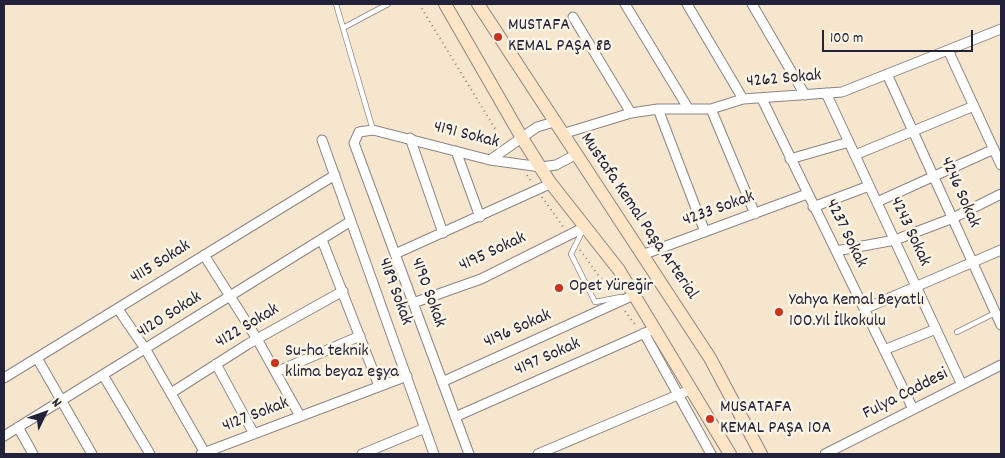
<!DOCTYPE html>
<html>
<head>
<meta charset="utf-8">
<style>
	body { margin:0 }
	#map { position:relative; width:1005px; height:458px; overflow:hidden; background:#f6e6cd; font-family:Dekko,sans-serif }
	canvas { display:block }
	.frame { position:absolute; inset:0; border:5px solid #22223b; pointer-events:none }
	.north { position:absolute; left:20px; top:388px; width:50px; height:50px; -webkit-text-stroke:4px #fcf5e5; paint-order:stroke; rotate:48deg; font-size:14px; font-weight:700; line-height:20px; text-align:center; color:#22223b }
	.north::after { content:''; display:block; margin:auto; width:18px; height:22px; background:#22223b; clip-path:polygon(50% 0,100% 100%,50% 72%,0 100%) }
	.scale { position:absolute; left:822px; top:30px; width:151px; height:22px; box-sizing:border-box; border:2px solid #22223b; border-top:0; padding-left:6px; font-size:15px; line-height:18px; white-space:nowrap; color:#22223b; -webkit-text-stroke:4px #fcf5e5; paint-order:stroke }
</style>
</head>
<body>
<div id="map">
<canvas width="1005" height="458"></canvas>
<div class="frame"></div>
<div class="north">N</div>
<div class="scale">100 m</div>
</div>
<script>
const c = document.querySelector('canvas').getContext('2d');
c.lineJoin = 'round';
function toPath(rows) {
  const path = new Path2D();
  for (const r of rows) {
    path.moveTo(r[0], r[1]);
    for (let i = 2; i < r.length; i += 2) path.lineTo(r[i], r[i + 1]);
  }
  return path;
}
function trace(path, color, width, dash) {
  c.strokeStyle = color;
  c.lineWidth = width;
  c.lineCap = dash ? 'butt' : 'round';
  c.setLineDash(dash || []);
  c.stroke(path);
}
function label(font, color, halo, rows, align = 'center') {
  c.font = font + ' Dekko,sans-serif';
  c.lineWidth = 5;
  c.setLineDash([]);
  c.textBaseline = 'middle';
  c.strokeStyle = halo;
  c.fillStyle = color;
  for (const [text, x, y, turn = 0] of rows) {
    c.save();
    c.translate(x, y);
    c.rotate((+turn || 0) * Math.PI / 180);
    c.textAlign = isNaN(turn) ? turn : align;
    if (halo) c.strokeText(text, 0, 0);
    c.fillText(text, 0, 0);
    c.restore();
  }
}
const lane = toPath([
	[336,4,343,28],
	[373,130,343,28,388,4],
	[583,230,571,254,595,302,621,297],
	[957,332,995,313]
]);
const street = toPath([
	[625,4,688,108],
	[687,4,743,99],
	[752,4,805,95],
	[573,17,631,113],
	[948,50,1001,165],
	[887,74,1001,325],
	[826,93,962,385],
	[762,99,913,409],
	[658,109,705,232],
	[711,109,755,214],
	[562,134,631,113,658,109,711,109,743,99,842,92,1001,29],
	[410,138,443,233],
	[322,140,434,454],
	[456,151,480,217],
	[855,155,974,106],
	[790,159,849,142],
	[490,160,537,127,554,122],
	[877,202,994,149],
	[813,207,869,186],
	[322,240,379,386],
	[836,251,895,240,953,218,1001,194],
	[395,254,552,183],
	[204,255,257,339,300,416],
	[642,255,807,194],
	[413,303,481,279,585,227],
	[118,309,146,350,205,453],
	[864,309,1001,250],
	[644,333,711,454],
	[884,350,936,329],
	[37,358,92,454],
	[216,364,254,434],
	[276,372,360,336],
	[103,375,150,454],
	[4,378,335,175],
	[442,382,634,295],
	[171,393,248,344,343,291],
	[455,417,654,329],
	[18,427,33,454],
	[4,436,351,221],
	[201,454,407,376],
	[362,454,425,428],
	[469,454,354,143,359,132,373,130,490,160,541,167,556,165,575,155],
	[538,454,692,389],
	[825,454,1001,365]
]);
const secondary = toPath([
	[445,4,522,138,549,181,619,270,730,454],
	[478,4,710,358,761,454]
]);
trace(lane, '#8c8484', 6);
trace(street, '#8c8484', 11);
trace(secondary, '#8c8484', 14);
trace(toPath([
	[419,4,502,140],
	[527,175,532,183],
	[542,197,564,228],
	[580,250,611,293],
	[625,311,637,327]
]), '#8c8484', 2, [1, 4]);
trace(lane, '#fff', 4.5);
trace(street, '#fff', 9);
trace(secondary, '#ffe4c6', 12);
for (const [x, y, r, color] of [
	[498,37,5,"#c8321e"],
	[559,288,5,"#c8321e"],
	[779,312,5,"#c8321e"],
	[275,363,5,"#c8321e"],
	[710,419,5,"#c8321e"]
]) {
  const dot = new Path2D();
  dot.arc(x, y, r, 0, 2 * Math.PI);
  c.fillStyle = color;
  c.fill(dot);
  trace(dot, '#fcf5e5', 2);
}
label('18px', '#22223b', '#fcf5e5', [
	["MUSTAFA",508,27],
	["KEMAL PAŞA 8B",508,48],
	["Opet Yüreğir",569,288],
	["Yahya Kemal Beyatlı",789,302],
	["100.Yıl İlkokulu",789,323],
	["Su-ha teknik",285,353],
	["klima beyaz eşya",285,374],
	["MUSATAFA",720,409],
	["KEMAL PAŞA 10A",720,430]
], 'left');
label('18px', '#22223b', '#fcf5e5', [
	["4262 Sokak",784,80,-5],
	["4191 Sokak",466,136,14],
	["4246 Sokak",959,193,66],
	["4233 Sokak",719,210,-20],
	["Mustafa Kemal Paşa Arterial",638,217,56],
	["4243 Sokak",909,232,65],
	["4237 Sokak",845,234,64],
	["4195 Sokak",493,253,-25],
	["4115 Sokak",161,263,-32],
	["4189 Sokak",394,292,70],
	["4190 Sokak",427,293,70],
	["4120 Sokak",170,316,-32],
	["4122 Sokak",248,327,-31],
	["4196 Sokak",518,330,-24],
	["4197 Sokak",548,358,-24],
	["Fulya Caddesi",906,395,-27],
	["4127 Sokak",256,416,-21]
]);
</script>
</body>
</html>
